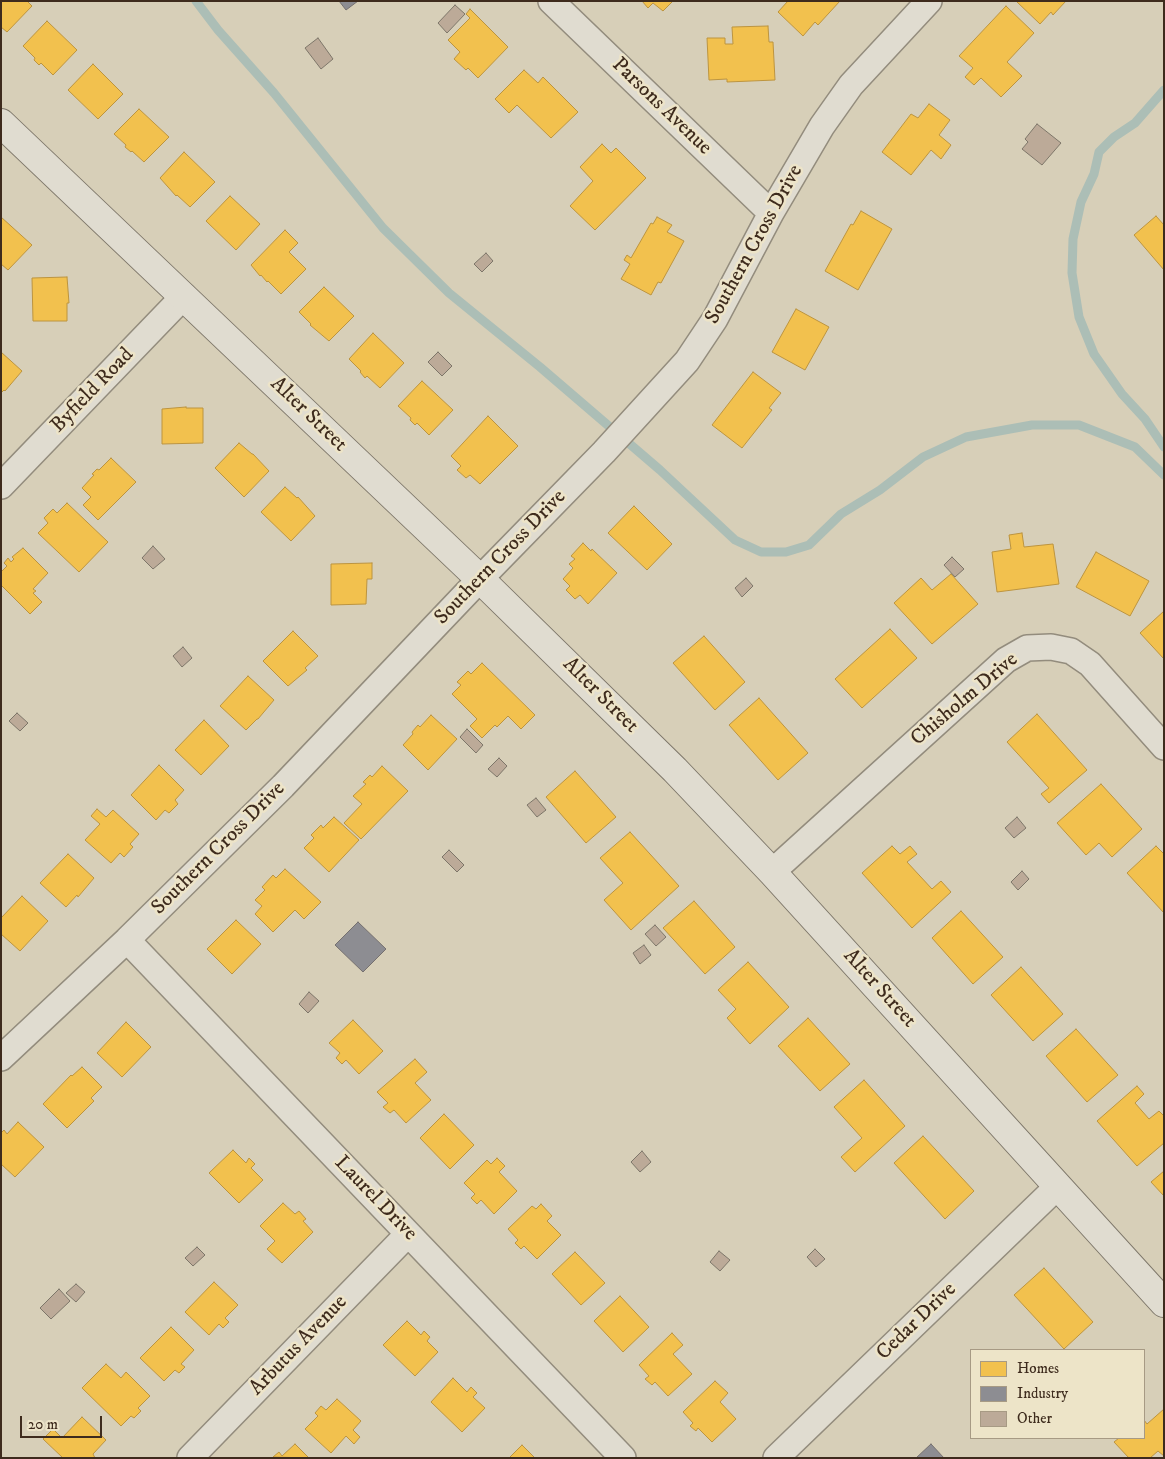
<!DOCTYPE html>
<html>
<head>
<meta charset="utf-8">
<style>
	body { margin:0 }
	#map { position:relative; width:1165px; height:1459px; overflow:hidden; background:#d7cfb8; font-family:"IM FELL DW Pica",serif }
	canvas { display:block }
	.frame { position:absolute; inset:0; border:2px solid #3e2b1d; pointer-events:none }
	.legend { position:absolute; left:970px; top:1349px; width:175px; height:90px; box-sizing:border-box; background:#ede4c8; border:1px solid #a79a84; margin:0; padding:6px 9px; list-style:none; font-size:15px; color:#3e2b1d }
	.legend li { display:flex; align-items:center; gap:10px; height:25px }
	.legend b { width:25px; border:1px solid #a79a84 }
	.scale { position:absolute; left:20px; top:1416px; width:82px; height:22px; box-sizing:border-box; border:2px solid #3e2b1d; border-top:0; padding-left:6px; font-size:15px; line-height:18px; white-space:nowrap; color:#3e2b1d; -webkit-text-stroke:4px #ede4c8; paint-order:stroke }
</style>
</head>
<body>
<div id="map">
<canvas width="1165" height="1459"></canvas>
<div class="frame"></div>
<ul class="legend">
<li><b style="height:14px;background:#f2c14e"></b>Homes</li>
<li><b style="height:14px;background:#8d8d92"></b>Industry</li>
<li><b style="height:14px;background:#bcaa98"></b>Other</li>
</ul>
<div class="scale">20 m</div>
</div>
<script>
const c = document.querySelector('canvas').getContext('2d');
c.lineJoin = 'round';
function fill(path, color) {
  c.fillStyle = color;
  c.fill(path, 'evenodd');
}
function toPath(rows) {
  const path = new Path2D();
  for (const r of rows) {
    path.moveTo(r[0], r[1]);
    for (let i = 2; i < r.length; i += 2) path.lineTo(r[i], r[i + 1]);
  }
  return path;
}
function trace(path, color, width, dash) {
  c.strokeStyle = color;
  c.lineWidth = width;
  c.lineCap = dash ? 'butt' : 'round';
  c.setLineDash(dash || []);
  c.stroke(path);
}
function label(font, color, halo, rows, align = 'center') {
  c.font = font + ' "IM FELL DW Pica",serif';
  c.lineWidth = 5;
  c.setLineDash([]);
  c.textBaseline = 'middle';
  c.strokeStyle = halo;
  c.fillStyle = color;
  for (const [text, x, y, turn = 0] of rows) {
    c.save();
    c.translate(x, y);
    c.rotate((+turn || 0) * Math.PI / 180);
    c.textAlign = isNaN(turn) ? turn : align;
    if (halo) c.strokeText(text, 0, 0);
    c.fillText(text, 0, 0);
    c.restore();
  }
}
const homes = toPath([
	[1,1,27,1,32,6,7,32,1,27,1,1],
	[642,1,673,1,663,11,653,3,648,8,642,1],
	[788,1,840,1,818,25,815,22,803,36,778,12,788,1],
	[1016,1,1066,1,1053,15,1051,12,1040,24,1016,1],
	[1006,6,1034,33,1007,62,1022,76,1001,97,981,78,974,85,965,77,973,68,959,56,1006,6],
	[470,9,508,47,478,78,468,68,466,70,454,59,460,52,448,40,470,18,466,14,470,9],
	[47,21,77,50,53,75,41,63,39,65,34,60,35,58,23,46,47,21],
	[768,26,769,42,773,42,775,80,727,82,727,79,709,80,707,38,725,38,725,44,733,44,732,27,768,26],
	[93,64,123,94,98,119,68,90,93,64],
	[524,70,538,83,543,77,578,112,551,138,517,105,509,113,495,99,524,70],
	[929,104,950,120,939,135,951,145,941,159,931,150,911,175,882,152,911,114,918,118,929,104],
	[139,109,169,137,144,162,132,151,131,152,125,147,126,145,114,134,139,109],
	[602,144,611,153,616,148,646,178,595,230,570,206,593,181,580,167,602,144],
	[184,152,215,182,190,207,177,195,176,196,160,178,184,152],
	[230,196,260,224,236,250,206,221,230,196],
	[861,211,892,229,858,290,825,271,851,224,853,225,861,211],
	[1156,216,1164,225,1164,270,1134,235,1156,216],
	[1,217,32,245,8,270,1,264,1,217],
	[657,217,672,225,667,232,684,241,661,283,658,282,651,295,621,279,630,264,624,260,627,255,631,258,651,223,653,224,657,217],
	[285,230,298,243,289,252,306,269,281,294,268,281,267,282,261,275,260,276,251,265,285,230],
	[67,277,69,303,67,303,67,321,33,321,32,278,67,277],
	[324,287,354,316,329,341,310,325,311,324,299,312,324,287],
	[796,309,829,327,805,370,772,352,796,309],
	[373,333,404,363,380,388,367,376,365,378,360,372,361,371,349,359,373,333],
	[1,352,22,371,5,391,4,390,1,393,1,352],
	[753,372,781,393,769,408,772,410,742,448,712,425,753,372],
	[422,381,453,410,429,435,417,423,415,425,410,420,411,418,398,406,422,381],
	[186,407,186,408,203,408,203,443,162,444,162,409,186,407],
	[488,416,518,446,480,484,470,475,466,478,457,470,461,466,451,456,488,416],
	[239,443,252,454,253,454,269,471,244,497,215,468,239,443],
	[111,458,136,482,98,520,83,505,91,497,82,488,94,475,92,474,97,469,99,470,111,458],
	[285,487,297,498,298,497,315,516,291,541,261,512,285,487],
	[67,503,108,542,79,572,38,533,48,523,44,518,53,509,57,513,67,503],
	[634,506,672,544,647,570,608,533,634,506],
	[1022,533,1024,547,1053,544,1059,584,997,592,992,552,1011,549,1009,535,1022,533],
	[583,543,591,551,592,549,617,573,588,604,580,595,575,599,566,590,570,586,563,579,573,568,569,564,575,559,571,556,583,543],
	[23,548,48,573,33,589,36,591,33,593,42,602,30,614,1,585,1,572,7,566,4,563,8,558,11,562,14,559,12,557,23,548],
	[1096,552,1149,581,1130,616,1076,587,1096,552],
	[372,563,372,579,367,579,366,604,331,605,331,564,372,563],
	[951,574,978,604,932,644,894,603,921,578,932,590,951,574],
	[1164,611,1164,659,1140,633,1164,611],
	[890,629,917,658,862,708,835,679,890,629],
	[293,631,318,656,305,668,307,670,288,686,263,661,293,631],
	[704,636,745,682,715,710,673,663,704,636],
	[482,663,535,715,521,729,508,716,497,727,495,725,482,738,470,726,477,719,452,694,461,685,457,682,468,671,471,674,482,663],
	[248,676,274,700,258,719,257,719,246,730,220,706,248,676],
	[759,698,808,753,778,780,729,725,759,698],
	[1037,714,1087,770,1049,803,1041,794,1049,788,1007,742,1037,714],
	[431,715,457,739,428,770,403,745,413,734,412,732,418,725,420,727,431,715],
	[204,720,229,746,201,775,175,750,204,720],
	[159,765,184,790,175,800,178,804,169,813,165,810,156,820,131,795,159,765],
	[382,766,408,791,361,839,344,823,362,804,353,796,366,784,363,782,370,775,372,777,382,766],
	[575,771,616,817,586,843,546,797,575,771],
	[1101,784,1142,829,1112,857,1099,843,1086,855,1057,823,1101,784],
	[97,809,106,817,113,810,139,834,130,844,133,847,124,857,120,853,111,863,85,840,100,824,91,816,97,809],
	[334,817,359,840,329,872,304,848,314,838,311,835,321,825,323,828,334,817],
	[630,832,679,886,631,930,604,900,623,883,600,858,630,832],
	[892,846,900,854,910,846,917,854,907,862,932,889,941,881,951,892,912,928,862,873,892,846],
	[1156,846,1164,854,1164,913,1127,873,1156,846],
	[68,854,94,878,78,897,77,895,66,907,40,883,68,854],
	[285,869,321,902,304,919,295,910,273,932,255,914,262,906,255,900,265,890,262,887,273,875,276,878,285,869],
	[22,896,48,921,20,951,1,934,1,918,22,896],
	[694,901,735,947,705,974,663,928,694,901],
	[961,911,1003,957,973,984,932,938,961,911],
	[236,920,261,944,232,974,207,949,236,920],
	[748,962,789,1007,750,1044,727,1018,736,1009,718,990,748,962],
	[1021,967,1063,1014,1033,1041,991,995,1021,967],
	[808,1018,850,1064,820,1091,778,1046,808,1018],
	[353,1020,383,1051,359,1074,346,1060,342,1064,336,1058,340,1053,329,1043,353,1020],
	[126,1022,151,1047,122,1077,97,1053,126,1022],
	[1076,1029,1118,1075,1087,1102,1046,1056,1076,1029],
	[415,1059,427,1072,415,1083,431,1100,406,1123,394,1110,390,1113,383,1107,388,1103,377,1092,415,1059],
	[82,1067,102,1087,91,1098,94,1101,67,1128,43,1104,71,1075,72,1076,82,1067],
	[864,1080,905,1126,855,1172,841,1157,862,1138,834,1107,864,1080],
	[1137,1086,1144,1094,1135,1103,1149,1119,1159,1111,1164,1116,1164,1143,1137,1166,1097,1121,1137,1086],
	[444,1114,474,1145,450,1169,420,1138,444,1114],
	[18,1122,44,1147,15,1177,1,1164,1,1133,4,1130,7,1134,18,1122],
	[923,1136,974,1191,945,1219,894,1163,923,1136],
	[233,1150,246,1163,249,1158,255,1164,251,1168,263,1180,239,1203,209,1173,233,1150],
	[497,1158,505,1166,499,1172,517,1191,494,1214,481,1200,477,1204,471,1198,475,1194,464,1183,487,1160,491,1164,497,1158],
	[1164,1171,1164,1196,1151,1182,1164,1171],
	[283,1203,295,1214,299,1211,306,1219,303,1221,313,1232,282,1263,267,1249,275,1241,260,1226,283,1203],
	[541,1204,552,1216,547,1221,561,1235,537,1259,524,1246,521,1249,515,1243,518,1240,508,1229,532,1206,536,1209,541,1204],
	[575,1252,605,1283,581,1305,552,1274,575,1252],
	[1044,1268,1093,1322,1064,1349,1014,1295,1044,1268],
	[214,1282,238,1305,225,1318,229,1322,223,1328,219,1324,209,1335,185,1312,214,1282],
	[620,1296,649,1327,623,1352,594,1321,620,1296],
	[407,1321,421,1335,424,1331,430,1337,427,1341,438,1352,415,1376,383,1345,407,1321],
	[171,1327,194,1350,181,1364,185,1367,179,1373,175,1370,164,1381,140,1358,171,1327],
	[672,1333,683,1345,673,1354,692,1374,668,1396,655,1382,652,1385,645,1379,649,1376,639,1365,672,1333],
	[106,1364,121,1378,126,1372,150,1396,138,1408,141,1411,134,1418,131,1416,121,1426,82,1388,106,1364],
	[453,1378,467,1392,471,1387,477,1393,473,1397,485,1408,462,1432,431,1402,453,1378],
	[715,1381,728,1393,720,1402,736,1419,712,1442,698,1428,696,1431,690,1426,693,1423,683,1412,715,1381],
	[337,1399,361,1421,353,1430,360,1437,354,1444,346,1436,331,1453,305,1429,318,1416,315,1413,321,1406,326,1410,337,1399],
	[1164,1409,1164,1456,1158,1451,1150,1458,1129,1458,1114,1442,1119,1438,1144,1438,1144,1420,1147,1424,1164,1409],
	[82,1417,106,1440,93,1454,95,1458,63,1458,43,1439,53,1429,62,1438,82,1417],
	[295,1444,309,1458,273,1457,279,1452,282,1456,295,1444],
	[522,1445,535,1458,509,1458,522,1445]
]);
fill(homes, '#f2c14e');
trace(homes, '#bc943f', 1);
const industry = toPath([
	[339,1,358,1,346,10,339,1],
	[358,922,386,949,363,972,335,945,358,922],
	[931,1444,944,1458,916,1458,931,1444]
]);
fill(industry, '#8d8d92');
trace(industry, '#75706f', 1);
trace(toPath([
	[196,1,218,30,274,93,383,228,449,293,540,367,660,470,735,540,761,552,786,552,809,545,841,514,880,490,923,457,966,437,1032,425,1079,425,1135,447,1164,475],
	[1164,90,1135,123,1114,137,1099,152,1094,174,1081,202,1073,239,1072,273,1079,317,1094,354,1122,394,1145,419,1164,447]
]), '#acbeb6', 9);
const building = toPath([
	[455,5,465,14,447,33,438,23,455,5],
	[318,38,333,59,321,69,305,48,318,38],
	[1037,124,1061,143,1042,165,1022,149,1028,142,1025,139,1037,124],
	[486,253,493,261,482,272,474,264,486,253],
	[438,352,452,366,442,376,428,362,438,352],
	[153,546,165,559,153,569,142,558,153,546],
	[952,557,964,569,955,577,944,565,952,557],
	[746,578,753,586,742,597,735,588,746,578],
	[183,647,192,658,182,667,173,656,183,647],
	[17,713,28,723,20,731,9,721,17,713],
	[467,729,483,745,476,753,460,737,467,729],
	[499,758,507,766,497,777,488,769,499,758],
	[536,798,546,810,537,817,527,805,536,798],
	[1017,817,1026,828,1014,838,1005,828,1017,817],
	[449,850,464,865,457,872,442,857,449,850],
	[1022,871,1029,879,1018,890,1011,882,1022,871],
	[655,925,666,937,656,946,645,934,655,925],
	[644,945,651,955,640,964,633,953,644,945],
	[309,992,319,1001,308,1013,299,1004,309,992],
	[642,1151,651,1162,640,1172,631,1162,642,1151],
	[197,1247,205,1255,193,1266,185,1258,197,1247],
	[815,1249,825,1259,816,1267,807,1257,815,1249],
	[719,1251,730,1260,720,1271,710,1262,719,1251],
	[76,1284,85,1292,76,1302,66,1293,76,1284],
	[59,1289,70,1301,51,1319,40,1308,59,1289]
]);
fill(building, '#bcaa98');
trace(building, '#7d7669', 1);
const street = toPath([
	[551,1,771,213],
	[1,486,184,296],
	[772,872,1006,660,1027,648,1051,647,1071,651,1090,664,1164,747],
	[127,940,623,1458],
	[1,1058,127,940,283,786,480,579,604,452,687,361,715,319,771,213,822,126,851,85,929,1],
	[190,1458,408,1234],
	[776,1458,1058,1186]
]);
const secondary = toPath([
	[1,123,480,579,675,770,772,872,1164,1303]
]);
trace(street, '#938c7d', 28);
trace(secondary, '#7d7669', 30);
trace(street, '#e0dcd0', 25);
trace(secondary, '#e0dcd0', 28);
label('21px', '#3e2b1d', '#ede4c8', [
	["Parsons Avenue",661,107,44],
	["Southern Cross Drive",755,245,-61],
	["Byfield Road",93,391,-46],
	["Alter Street",308,415,44],
	["Southern Cross Drive",501,558,-46],
	["Alter Street",600,696,45],
	["Chisholm Drive",965,700,-40],
	["Southern Cross Drive",219,849,-45],
	["Alter Street",879,989,48],
	["Laurel Drive",375,1199,46],
	["Cedar Drive",917,1322,-44],
	["Arbutus Avenue",299,1346,-46]
]);
</script>
</body>
</html>
